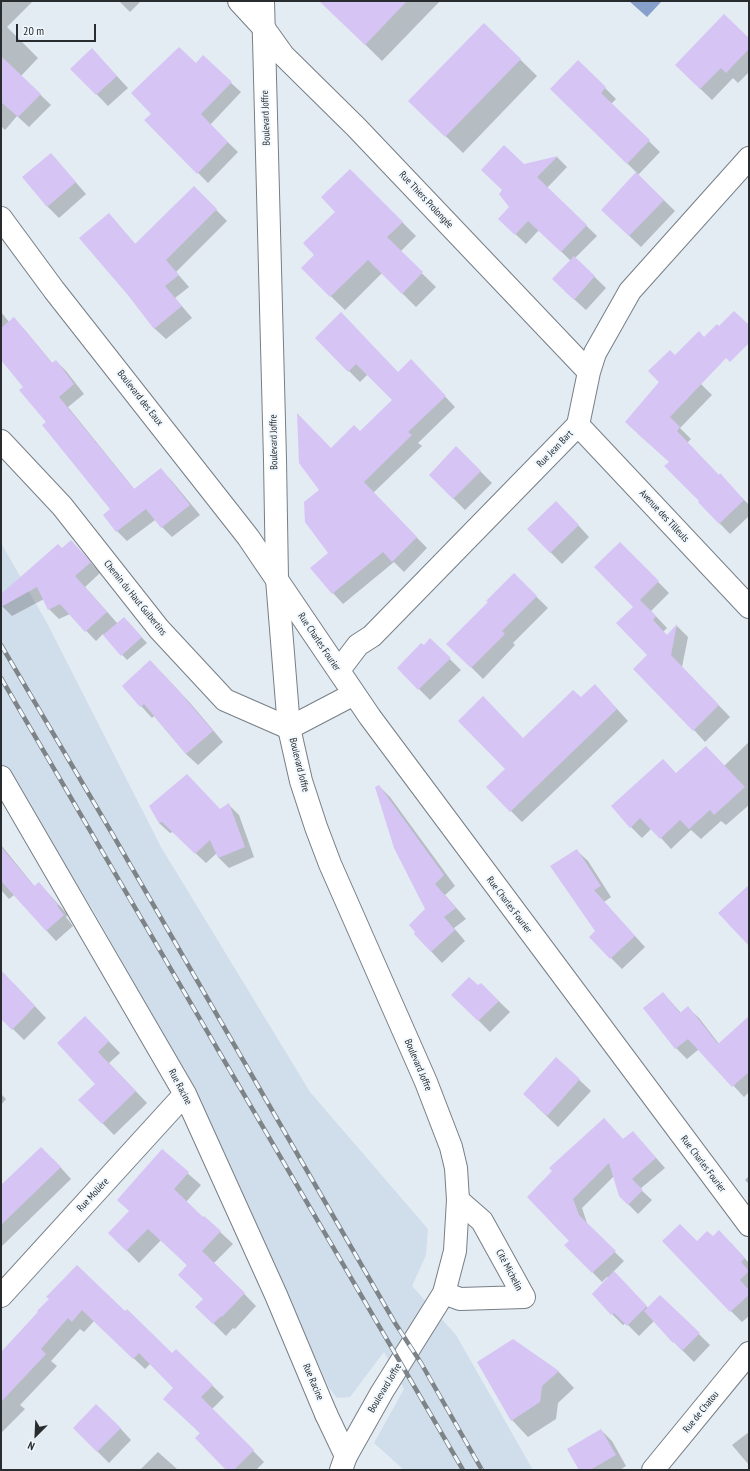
<!DOCTYPE html>
<html>
<head>
<meta charset="utf-8">
<style>
	body { margin:0 }
	#map { position:relative; width:750px; height:1471px; overflow:hidden; background:#e3ebf3; font-family:"PT Sans Narrow",sans-serif }
	canvas { display:block }
	.frame { position:absolute; inset:0; border:2px solid #282c2e; pointer-events:none }
	.north { position:absolute; left:16px; top:1415px; width:40px; height:40px; -webkit-text-stroke:3px #f1f8fe; paint-order:stroke; rotate:204deg; font-size:11px; font-weight:700; line-height:16px; text-align:center; color:#282c2e }
	.north::after { content:''; display:block; margin:auto; width:14px; height:18px; background:#282c2e; clip-path:polygon(50% 0,100% 100%,50% 72%,0 100%) }
	.scale { position:absolute; left:16px; top:24px; width:80px; height:18px; box-sizing:border-box; border:2px solid #282c2e; border-top:0; padding-left:5px; font-size:12px; line-height:14px; white-space:nowrap; color:#282c2e; -webkit-text-stroke:3px #f1f8fe; paint-order:stroke }
</style>
</head>
<body>
<div id="map">
<canvas width="750" height="1471"></canvas>
<div class="frame"></div>
<div class="north">N</div>
<div class="scale">20 m</div>
</div>
<script>
const c = document.querySelector('canvas').getContext('2d');
c.lineJoin = 'round';
function fill(path, color) {
  c.fillStyle = color;
  c.fill(path, 'evenodd');
}
function toPath(rows) {
  const path = new Path2D();
  for (const r of rows) {
    path.moveTo(r[0], r[1]);
    for (let i = 2; i < r.length; i += 2) path.lineTo(r[i], r[i + 1]);
  }
  return path;
}
function trace(path, color, width, dash) {
  c.strokeStyle = color;
  c.lineWidth = width;
  c.lineCap = dash ? 'butt' : 'round';
  c.setLineDash(dash || []);
  c.stroke(path);
}
function label(font, color, halo, rows, align = 'center') {
  c.font = font + ' "PT Sans Narrow",sans-serif';
  c.lineWidth = 4;
  c.setLineDash([]);
  c.textBaseline = 'middle';
  c.strokeStyle = halo;
  c.fillStyle = color;
  for (const [text, x, y, turn = 0] of rows) {
    c.save();
    c.translate(x, y);
    c.rotate((+turn || 0) * Math.PI / 180);
    c.textAlign = isNaN(turn) ? turn : align;
    if (halo) c.strokeText(text, 0, 0);
    c.fillText(text, 0, 0);
    c.restore();
  }
}
fill(toPath([
	[1,543,47,623,161,847,310,1092,428,1229,426,1255,412,1286,456,1335,533,1470,404,1470,374,1443,404,1389,384,1352,350,1397,337,1398,329,1388,198,1096,93,910,1,764]
]), '#d0deeb');
fill(toPath([
	[629,1,662,1,647,17]
]), '#879fcb');
fill(toPath([
	[1,1,33,1,7,27,38,58,21,76,51,105,29,127,17,116,5,130,1,126],
	[119,1,141,1,130,12],
	[321,1,440,1,382,61],
	[484,24,537,76,463,153,426,117],
	[749,40,749,72,738,83,733,78,712,100,687,76],
	[103,61,128,88,108,106,72,69],
	[578,61,616,99,611,104,660,152,638,175,675,211,641,247,602,210,637,173,552,89],
	[196,64,231,83,241,92,210,125,238,152,208,183,146,120],
	[51,154,86,194,59,218,47,206],
	[557,157,567,167,547,188,597,236,575,258,606,288,586,310,565,291,571,261,539,230,526,244,510,229,511,207,524,165],
	[350,170,416,236,400,252,436,287,416,307,382,273,345,310,302,268,316,255,336,212],
	[194,187,227,221,176,272,189,287,175,298,192,318,166,339,154,328,109,214,136,245],
	[1,312,9,322,14,319,24,329,53,364,56,361,66,371,84,394,68,407,135,490,161,470,171,480,200,515,172,537,155,520,127,541,117,531,104,515,112,509,47,422,25,387,1,359],
	[316,338,398,373,421,371,455,407,418,443,422,446,373,493,427,548,404,572,394,562,343,604,333,593,321,490,331,449,360,433,393,400,368,374,360,382],
	[700,383,712,395,680,428,691,439,687,443,719,476,720,475,749,505,749,516,730,534,699,502,700,501,670,462,637,433],
	[456,447,492,483,465,510,430,475],
	[568,514,589,537,562,564,528,529],
	[620,543,669,593,651,611,667,628,663,632,667,636,677,626,688,637,682,667,730,717,705,742,694,730,649,655,634,607],
	[62,550,81,552,100,573,85,587,118,624,129,624,147,643,127,660,103,634,96,641,70,614,59,619,49,609,44,599,12,616,1,605,1,595],
	[517,578,548,608,513,643,515,645,483,679,448,644],
	[430,640,461,670,430,700,398,668,424,647],
	[162,673,191,704,223,742,198,765,186,754,154,716,152,718,123,686],
	[606,697,628,721,522,822,511,811,523,739,581,699],
	[749,742,749,805,726,825,721,821,701,839,691,830,671,849,652,828,642,838,631,827,677,774,724,766],
	[379,786,390,797,455,886,445,895,466,919,454,928,465,941,442,963,415,934,426,909],
	[229,805,239,815,254,857,229,868,218,857,217,853,206,863,173,832,170,833,159,823,150,806,221,810],
	[1,845,35,887,39,883,68,915,66,917,73,926,56,941,14,895,9,899,1,890],
	[576,850,588,861,611,897,604,902,645,947,622,969,590,937,597,931],
	[1,976,15,985,46,1018,24,1040,1,1017],
	[481,984,510,1012,490,1032,453,995,478,987],
	[663,993,681,1013,688,1008,699,1018,719,1044,749,1018,749,1092,744,1097,699,1049,687,1059,676,1048],
	[96,1028,120,1053,109,1063,147,1103,114,1135,80,1100,96,1084],
	[556,1058,591,1091,558,1127,536,1106],
	[1,1094,6,1099,1,1105],
	[624,1140,642,1142,665,1168,640,1189,652,1200,638,1214,628,1204,614,1176,582,1208,588,1226,624,1261,613,1272,648,1308,660,1296,710,1345,694,1362,674,1342,654,1321,639,1336,626,1323,623,1325,612,1314,609,1278,607,1277,602,1282,566,1245,570,1241,529,1197],
	[162,1151,201,1185,186,1202,203,1218,204,1217,233,1244,214,1263,256,1306,235,1329,233,1328,226,1336,197,1307,204,1299,188,1266,161,1240,139,1263,110,1233,130,1211],
	[53,1159,71,1179,1,1247,1,1186],
	[749,1176,749,1184,745,1180],
	[713,1238,731,1243,749,1263,749,1316,742,1322,731,1311,697,1242],
	[50,1299,125,1313,172,1354,176,1350,224,1397,212,1409,264,1462,256,1470,228,1470,201,1434,176,1410,175,1388,150,1364,145,1369,94,1321,84,1332,80,1329,51,1361,57,1366,20,1405,25,1409,1,1433,1,1353],
	[478,1363,558,1371,574,1388,558,1403,556,1419,528,1437,512,1420],
	[74,1428,120,1428,131,1440,109,1463],
	[601,1430,612,1441,626,1466,620,1470,580,1470],
	[749,1432,749,1465,732,1445],
	[158,1452,177,1469,178,1470,140,1470]
]), '#0003');
fill(toPath([
	[319,1,407,1,365,45],
	[724,14,749,38,749,49,726,73,721,68,700,89,675,65],
	[484,23,521,59,445,137,408,101],
	[179,47,196,63,203,55,232,82,201,114,228,142,197,174,144,120,151,114,131,93],
	[92,48,117,76,96,95,70,69],
	[1,56,41,94,18,117,1,102],
	[578,60,606,87,601,93,650,140,627,164,550,89],
	[504,145,524,164,558,156,537,177,587,225,561,252,528,221,515,235,498,219,509,207,499,194,502,190,481,170],
	[51,153,76,182,47,207,22,177],
	[350,169,403,222,387,237,423,272,402,294,368,260,330,297,301,268,314,255,303,243,335,212,321,197],
	[636,172,664,200,629,236,601,210],
	[194,186,217,209,166,260,179,275,165,286,182,306,154,329,127,294,79,238,109,213,135,244],
	[574,256,595,276,574,300,552,279],
	[734,311,749,325,749,343,730,362,726,358,670,417,680,427,677,431,719,475,720,473,744,500,719,524,698,502,699,501,664,466,669,462,625,422,659,382,648,371,670,350,675,355,699,331,704,337,717,324,719,326],
	[341,312,398,372,411,359,446,396,408,432,412,435,364,482,417,537,392,562,383,552,332,594,310,568,328,553,305,522,304,502,319,490,299,463,297,413,331,448,354,425,360,431,392,400,356,364,348,372,315,338],
	[14,317,52,363,56,360,74,384,59,397,134,489,161,468,190,505,161,528,146,509,116,532,103,515,110,509,42,425,46,422,19,390,23,387,1,360,1,328],
	[456,446,481,471,453,499,429,475],
	[556,501,579,525,550,553,527,529],
	[71,540,91,562,75,576,107,612,85,632,60,604,48,610,37,587,1,607,1,594,58,544,62,548],
	[620,542,659,581,640,600,656,616,653,620,667,635,677,624,671,655,719,705,693,731,633,669,647,655,616,623,633,607,594,567],
	[514,573,537,596,502,631,505,634,471,668,446,644,488,602,486,601],
	[124,617,142,637,121,656,103,635],
	[430,638,451,658,418,690,397,668,421,643,424,645],
	[150,660,179,691,213,731,186,754,144,704,140,707,122,686],
	[595,684,617,709,510,812,486,787,505,769,458,721,483,696,523,738,573,690,581,697],
	[706,746,745,787,714,815,710,810,689,829,680,820,660,839,640,818,630,828,611,806,663,759,676,773],
	[187,774,220,809,229,803,245,847,218,858,210,840,195,854,162,822,159,823,149,806],
	[379,785,444,875,435,884,456,908,444,917,455,930,431,952,414,934,415,932,409,925,425,909,394,848,375,787],
	[1,847,34,886,39,882,58,905,57,906,64,915,46,931,1,881],
	[577,849,601,886,594,890,635,936,610,959,589,937,595,931,550,866],
	[749,885,749,946,718,913],
	[1,970,35,1006,12,1030,1,1019],
	[469,977,478,985,481,983,499,1001,478,1021,451,995],
	[663,992,680,1013,688,1006,718,1044,749,1016,749,1072,732,1087,688,1039,675,1049,643,1008],
	[85,1016,109,1041,98,1052,136,1091,102,1124,78,1100,95,1084,57,1043],
	[556,1057,580,1079,547,1116,523,1094],
	[604,1118,623,1139,633,1131,656,1158,632,1179,643,1190,628,1205,619,1196,609,1163,573,1199,579,1215,616,1251,592,1273,564,1245,569,1241,527,1197,552,1171,549,1168],
	[41,1147,61,1167,1,1225,1,1185],
	[162,1149,189,1172,174,1189,203,1217,204,1216,221,1231,202,1251,245,1293,222,1317,221,1316,213,1324,195,1307,203,1299,178,1275,187,1265,148,1229,126,1251,108,1233,129,1211,117,1200],
	[680,1224,697,1241,707,1231,713,1236,719,1230,745,1258,741,1262,749,1271,740,1280,749,1290,749,1295,730,1312,662,1241],
	[77,1265,125,1311,127,1309,172,1353,176,1349,213,1385,201,1397,254,1450,234,1470,226,1470,195,1438,200,1433,163,1399,173,1388,139,1353,133,1359,82,1310,72,1322,68,1318,41,1349,46,1354,1,1402,1,1352,38,1312,37,1311,49,1299,46,1297],
	[614,1271,647,1306,627,1326,614,1313,611,1315,592,1294],
	[660,1295,700,1333,682,1351,674,1342,673,1343,644,1311],
	[513,1339,559,1371,542,1386,540,1402,511,1421,477,1362],
	[96,1404,121,1428,97,1452,73,1428],
	[601,1429,616,1455,590,1470,579,1470,567,1449]
]), '#d6c4f5');
const pedestrian = toPath([
	[444,1293,460,1299,524,1297,482,1221,458,1200],
	[326,1414,346,1456]
]);
const minor = toPath([
	[239,1,263,27,283,55,356,127,589,372],
	[1,218,54,290,248,537,370,717,749,1225],
	[578,425,749,607],
	[1,441,62,506,159,629,225,700,289,728,354,694],
	[339,670,358,645,372,636,578,425,589,372,595,353,630,291,749,158],
	[1,777,185,1094,276,1295,326,1414],
	[1,1296,185,1094],
	[653,1470,749,1353]
]);
const primary = toPath([
	[263,1,275,460,277,579,289,728,301,781,316,827,330,864,426,1082,451,1147,456,1168,458,1200,455,1251,444,1293,382,1392,346,1456,341,1470]
]);
trace(pedestrian, '#777f86', 24);
trace(minor, '#777f86', 24);
trace(primary, '#777f86', 24);
trace(pedestrian, '#fff', 22);
trace(minor, '#fff', 22);
trace(primary, '#fff', 22);
const rail = toPath([
	[1,645,113,835,395,1323,421,1363,482,1470],
	[1,678,463,1470]
]);
trace(rail, '#7d8387', 4.5);
trace(rail, '#f1f8fe', 3, [9]);
label('10px', '#282c2e', '#f1f8fe', [
	["Boulevard Joffre",266,118,-92],
	["Rue Thiers Prolongée",426,200,47],
	["Boulevard des Eaux",140,398,52],
	["Boulevard Joffre",274,442,-91],
	["Rue Jean Bart",555,449,-46],
	["Avenue des Tilleuls",664,516,47],
	["Chemin du Haut Guibertins",135,598,51],
	["Rue Charles Fourier",319,642,56],
	["Boulevard Joffre",299,765,76],
	["Rue Charles Fourier",509,905,53],
	["Boulevard Joffre",418,1065,67],
	["Rue Racine",180,1087,62],
	["Rue Charles Fourier",703,1164,53],
	["Rue Molière",93,1195,-47],
	["Cité Michelin",509,1270,62],
	["Rue Racine",313,1382,67],
	["Boulevard Joffre",385,1388,-59],
	["Rue de Chatou",701,1412,-51]
]);
</script>
</body>
</html>
